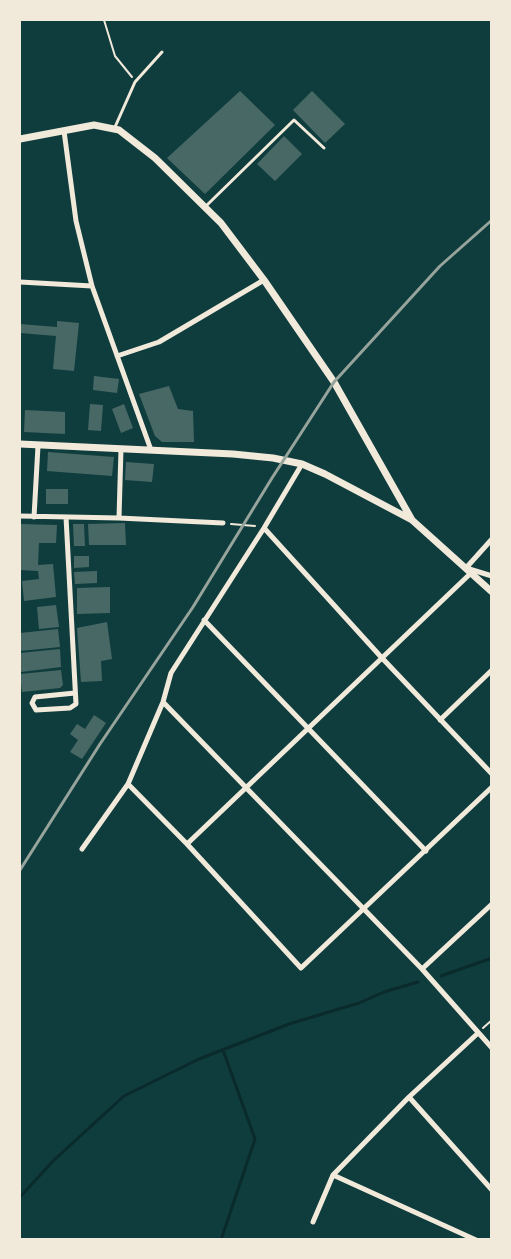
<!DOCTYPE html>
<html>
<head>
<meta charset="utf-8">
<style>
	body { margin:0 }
	#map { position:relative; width:511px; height:1259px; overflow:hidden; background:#0f3d3e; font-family:"Nunito Sans",sans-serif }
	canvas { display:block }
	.frame { position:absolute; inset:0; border:21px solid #f1e9da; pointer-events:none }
</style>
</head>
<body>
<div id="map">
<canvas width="511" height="1259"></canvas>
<div class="frame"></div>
</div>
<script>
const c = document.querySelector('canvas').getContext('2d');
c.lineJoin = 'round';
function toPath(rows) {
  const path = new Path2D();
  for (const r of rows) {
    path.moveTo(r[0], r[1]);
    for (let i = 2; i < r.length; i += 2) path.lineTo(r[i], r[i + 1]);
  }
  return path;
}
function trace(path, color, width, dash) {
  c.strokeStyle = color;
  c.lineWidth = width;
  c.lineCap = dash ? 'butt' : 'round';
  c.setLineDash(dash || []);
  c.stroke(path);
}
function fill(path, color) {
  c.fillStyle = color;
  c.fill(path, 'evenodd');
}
trace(toPath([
	[441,976,492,958],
	[20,1197,53,1161,124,1096,199,1059,289,1024,359,1003,384,992,418,982],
	[221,1240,255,1139,223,1050]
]), '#0a2a2b', 3);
fill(toPath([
	[240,91,275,125,205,194,167,158],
	[312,91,345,124,325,143,293,110],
	[284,136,302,154,275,181,257,164],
	[57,321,79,323,74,371,53,369,56,336,20,333,20,324,57,327],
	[94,376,119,379,117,393,93,390],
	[169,386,178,409,193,411,194,442,162,442,155,436,139,394],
	[90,404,103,405,101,431,88,430],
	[124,404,133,428,121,433,112,409],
	[25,410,65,412,65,434,24,432],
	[48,452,114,457,112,476,47,471],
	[126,462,154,464,152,482,125,480],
	[46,489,68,489,68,504,46,504],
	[125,523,126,545,89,545,88,524],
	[20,524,57,525,56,543,39,543,38,565,53,564,56,597,24,601,22,581,39,579,38,571,20,570],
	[73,524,84,524,85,546,74,546],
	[74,556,89,556,89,567,74,568],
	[97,571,97,583,75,584,74,572],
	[110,587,110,613,77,614,77,588],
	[56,605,59,627,39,629,37,607],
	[107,622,112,659,101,661,102,681,81,682,77,628],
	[58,629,60,647,20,651,20,633],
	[60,649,61,667,21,672,20,653],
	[61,670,63,685,60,688,22,692,20,674],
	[94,715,106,723,82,759,70,752,78,740,70,734,77,724,85,729]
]), '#486865');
trace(toPath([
	[104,20,115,56,132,77],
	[231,524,255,526],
	[483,1028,492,1020]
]), '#f1e9da', 2);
trace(toPath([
	[115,127,135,82,162,52],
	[206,206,294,120,324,148]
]), '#f1e9da', 3);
trace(toPath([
	[64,131,76,221,92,286,151,450],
	[20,282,92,286],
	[117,356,159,342,264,280],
	[20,516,119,518,223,523],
	[34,517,38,446],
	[66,517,76,704,70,708,36,710,32,703,35,697,75,693],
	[119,518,121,449],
	[264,528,382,658,492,774],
	[492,539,466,568,492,576],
	[204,620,426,851],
	[163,702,422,969,492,1048],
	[440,720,492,670],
	[128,784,187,844,301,968,492,787],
	[187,844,471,573],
	[82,849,128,784,163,702,171,673,264,528,302,464],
	[422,969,492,904],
	[409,1097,492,1190],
	[333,1175,476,1240],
	[313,1222,333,1175,409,1097,477,1034]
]), '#f1e9da', 5);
trace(toPath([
	[20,139,94,125,119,130,155,158,221,223,264,280,334,382,412,520],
	[20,444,233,454,273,458,302,464,325,474,412,520,492,592]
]), '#f1e9da', 7);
trace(toPath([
	[20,870,100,744,193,607,272,478,334,382,440,266,492,220]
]), '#97a49c', 3);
</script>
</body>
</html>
